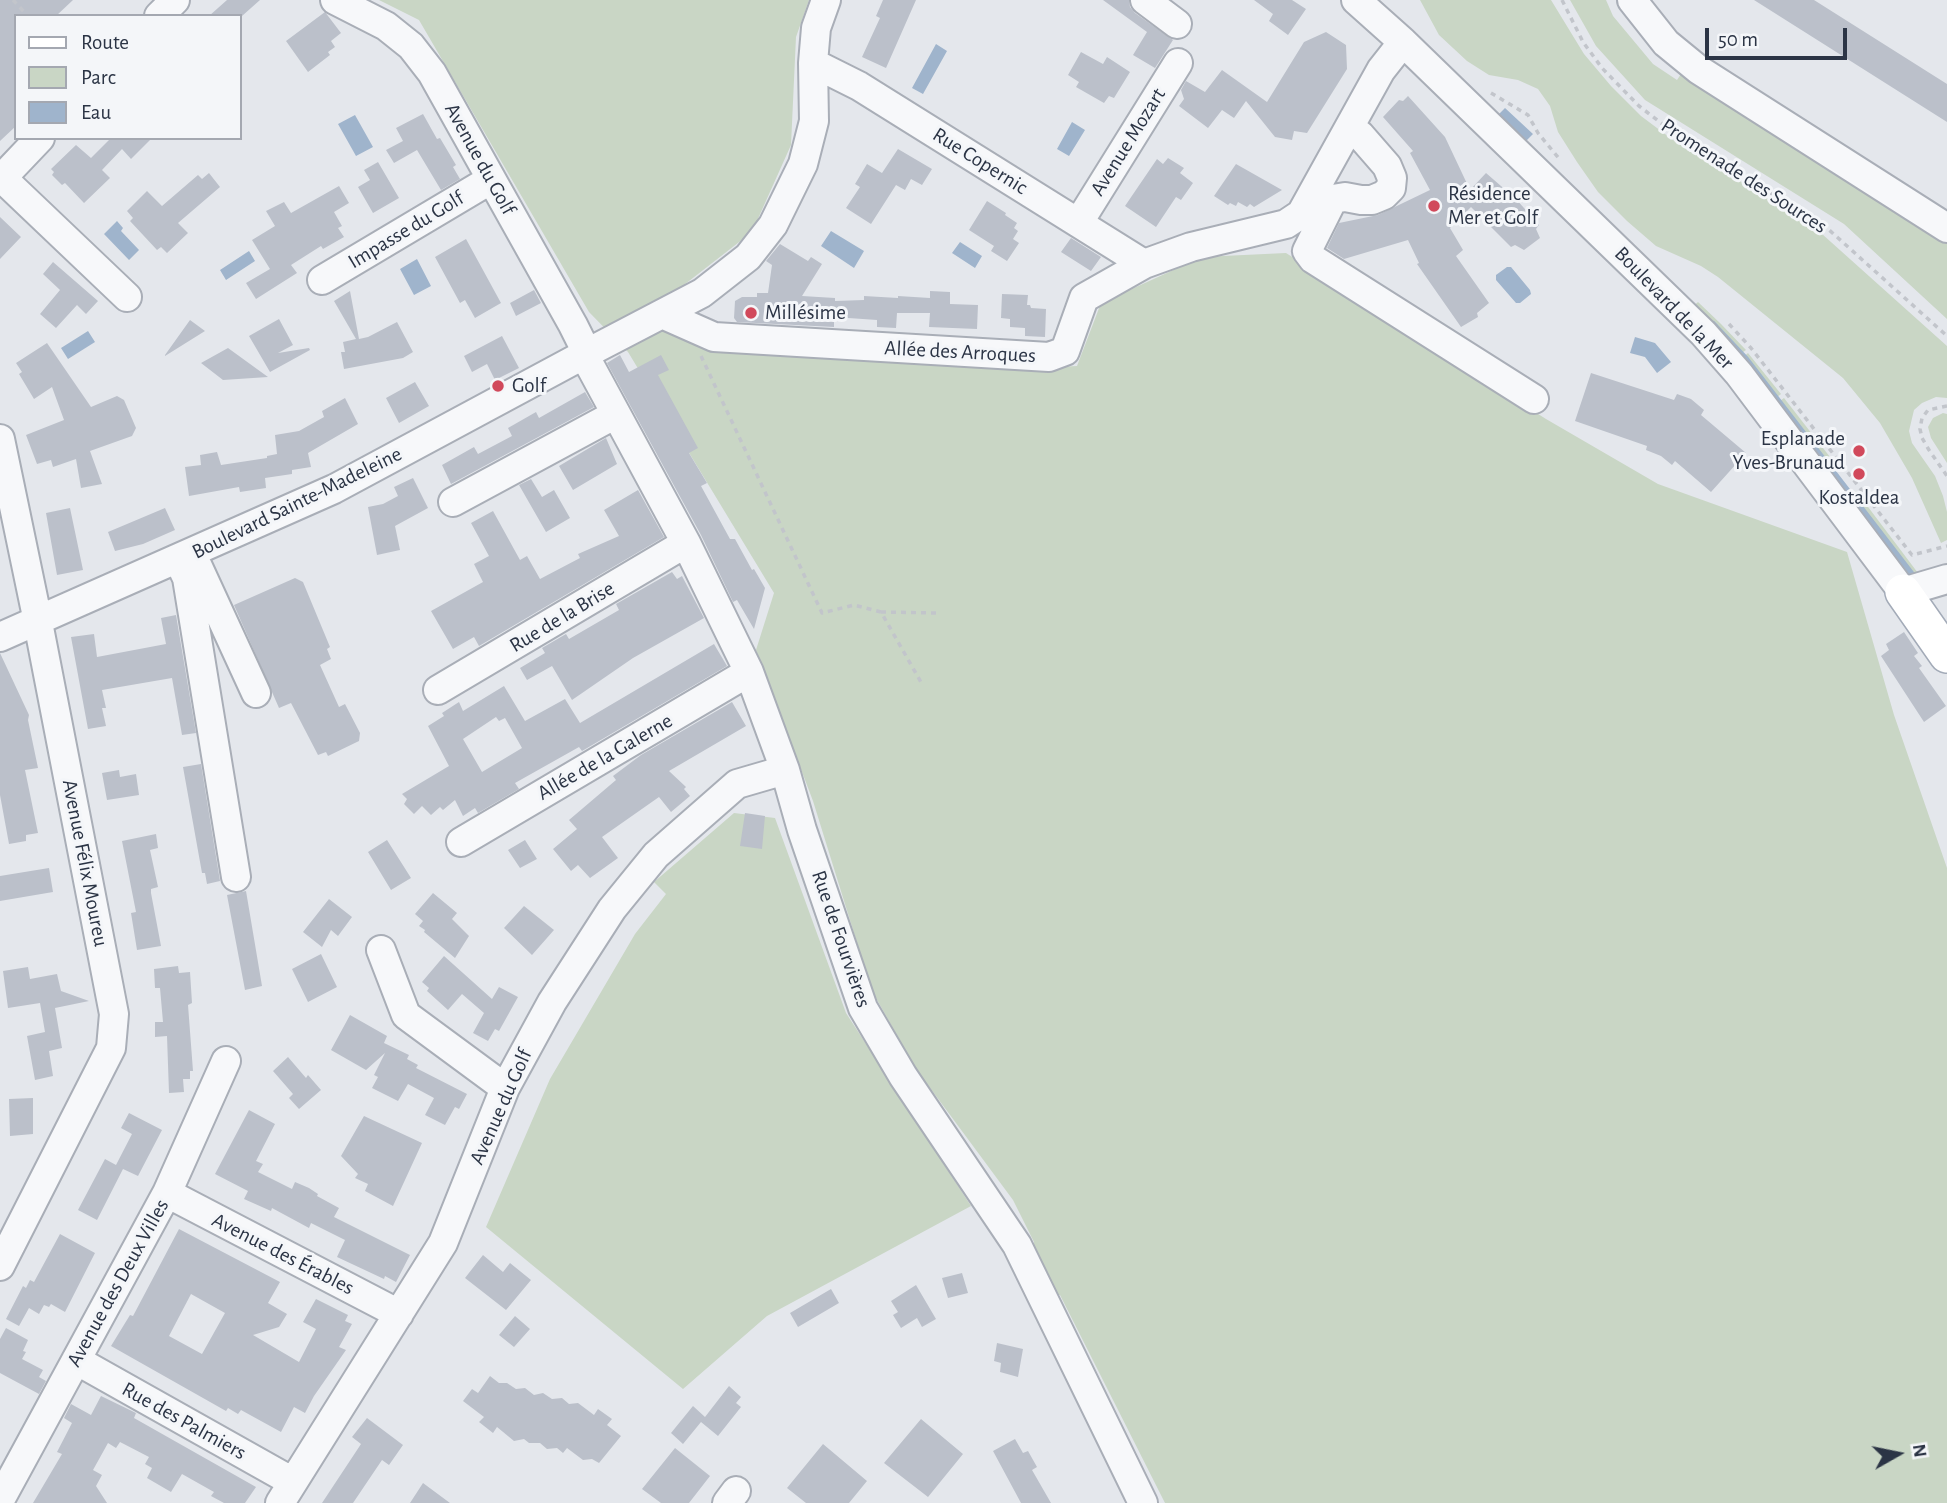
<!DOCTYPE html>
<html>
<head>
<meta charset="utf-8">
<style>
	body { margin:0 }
	#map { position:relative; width:1947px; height:1503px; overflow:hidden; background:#e4e7ec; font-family:"Alegreya Sans",sans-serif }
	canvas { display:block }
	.legend { position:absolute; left:14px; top:14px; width:228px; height:126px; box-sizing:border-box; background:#f4f6f9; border:2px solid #a4a8b1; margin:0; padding:9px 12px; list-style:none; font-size:21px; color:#2b3445 }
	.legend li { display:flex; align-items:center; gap:14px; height:35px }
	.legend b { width:35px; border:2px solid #a4a8b1 }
	.north { position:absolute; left:1863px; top:1419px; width:70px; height:70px; -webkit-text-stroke:5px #f4f6f9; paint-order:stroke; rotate:81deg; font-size:19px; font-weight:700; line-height:28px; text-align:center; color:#2b3445 }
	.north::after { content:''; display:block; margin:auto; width:24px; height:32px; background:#2b3445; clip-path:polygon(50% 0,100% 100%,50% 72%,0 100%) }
	.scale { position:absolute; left:1705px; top:28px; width:142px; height:32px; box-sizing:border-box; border:4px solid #2b3445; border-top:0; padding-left:9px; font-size:21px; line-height:24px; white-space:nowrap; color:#2b3445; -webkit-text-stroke:5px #f4f6f9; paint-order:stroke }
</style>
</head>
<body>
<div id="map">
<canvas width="1947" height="1503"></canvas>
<ul class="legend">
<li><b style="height:9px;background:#fff"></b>Route</li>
<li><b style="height:19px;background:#c9d6c5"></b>Parc</li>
<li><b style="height:19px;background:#9fb4cc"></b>Eau</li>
</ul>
<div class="north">N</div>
<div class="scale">50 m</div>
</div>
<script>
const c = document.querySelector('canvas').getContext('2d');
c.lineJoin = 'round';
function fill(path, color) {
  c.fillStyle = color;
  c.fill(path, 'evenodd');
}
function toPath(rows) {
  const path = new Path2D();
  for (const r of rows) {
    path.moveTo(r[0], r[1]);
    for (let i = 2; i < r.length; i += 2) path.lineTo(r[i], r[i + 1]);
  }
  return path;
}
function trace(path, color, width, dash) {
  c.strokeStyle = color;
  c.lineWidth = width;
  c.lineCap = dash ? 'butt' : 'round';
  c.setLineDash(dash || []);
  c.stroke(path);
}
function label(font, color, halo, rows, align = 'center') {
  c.font = font + ' "Alegreya Sans",sans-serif';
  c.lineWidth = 6;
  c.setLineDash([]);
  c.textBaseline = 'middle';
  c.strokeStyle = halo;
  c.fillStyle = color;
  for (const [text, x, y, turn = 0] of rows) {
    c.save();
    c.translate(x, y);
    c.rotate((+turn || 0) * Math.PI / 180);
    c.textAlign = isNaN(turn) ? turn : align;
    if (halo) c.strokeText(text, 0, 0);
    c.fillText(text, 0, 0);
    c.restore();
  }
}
fill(toPath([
	[379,0,809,0,796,37,791,145,752,232,680,288,710,343,1018,369,1077,366,1101,303,1202,257,1286,253,1546,419,1658,484,1847,552,1894,715,1947,868,1947,1503,1165,1503,1060,1295,1055,1295,1032,1255,1034,1242,1013,1200,916,1069,872,991,813,801,756,650,774,593,628,352,589,312,419,20],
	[1420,0,1551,0,1584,54,1611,86,1641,116,1673,140,1812,225,1947,346,1947,398,1936,397,1922,403,1914,410,1909,431,1912,443,1935,476,1943,496,1947,512,1947,540,1941,543,1912,478,1880,423,1843,378,1718,277,1701,266,1656,246,1627,221,1598,192,1577,162,1558,132,1550,106,1538,89,1518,80,1489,75,1467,61,1439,35],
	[1570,0,1606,0,1613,16,1653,64,1677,80,1683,71,1947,239,1947,319,1844,224,1645,100,1596,46],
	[1698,302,1721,324,1746,350,1736,357,1690,309],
	[1748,353,1781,394,1771,402,1739,361],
	[1784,398,1830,457,1819,466,1773,406],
	[1943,413,1947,414,1947,463,1931,438,1928,427,1933,418],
	[1856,491,1921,577,1907,580,1845,499],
	[734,813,775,818,846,1013,971,1206,767,1316,683,1389,486,1227,550,1079,635,934,666,894,654,882]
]), '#c9d6c5');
fill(toPath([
	[936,44,947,51,923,94,912,88],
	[1505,108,1533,134,1525,142,1498,115],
	[355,115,373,147,356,156,338,124],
	[1072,122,1085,130,1069,156,1057,149],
	[117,221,123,228,121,231,139,250,129,260,104,234],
	[831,231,864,251,854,268,821,246],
	[960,242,982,256,975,268,952,253],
	[249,251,255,261,226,280,220,270],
	[417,259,431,286,414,295,400,269],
	[1507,267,1511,267,1530,290,1531,294,1520,303,1516,303,1496,280,1496,275],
	[88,331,95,342,68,359,61,348],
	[1635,337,1655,343,1671,362,1657,373,1645,357,1630,353]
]), '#9fb4cc');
trace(toPath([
	[1713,324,1746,359,1914,577]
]), '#9fb4cc', 6);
fill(toPath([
	[0,0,73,0,56,16,16,16,16,126,0,141],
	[227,0,260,0,242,16,209,16],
	[883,0,916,0,886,68,862,57,880,18,876,16],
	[1103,0,1129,0,1130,7,1135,13,1173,40,1155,68,1133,55,1147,32],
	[1254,0,1292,0,1306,9,1288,35,1269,21,1273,14],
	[1754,0,1814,0,1947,84,1947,122],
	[325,12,341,33,331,41,335,47,328,52,330,55,308,72,286,41],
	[1326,32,1346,45,1347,69,1307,133,1294,131,1292,140,1275,137,1246,101,1234,118,1222,110,1208,128,1179,106,1184,99,1181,90,1186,81,1205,92,1222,70,1267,102,1304,42],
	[1081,52,1103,64,1107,57,1130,72,1114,98,1109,96,1104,103,1076,87,1079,82,1068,75],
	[1408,96,1445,137,1470,190,1486,173,1516,199,1539,225,1536,229,1540,238,1524,250,1515,245,1511,247,1471,207,1450,228,1463,250,1456,256,1489,303,1477,313,1478,317,1461,327,1417,264,1419,263,1408,240,1344,259,1327,248,1339,223,1378,215,1430,190,1410,153,1413,151,1383,117,1399,100,1403,101],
	[423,114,437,139,440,138,456,165,453,167,460,179,441,190,417,150,394,163,386,150,403,141,396,128],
	[111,138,152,138,131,159,122,149,102,170,110,178,84,203,65,183,62,185,52,175,54,172,51,169,76,145,91,158],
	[898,149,932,169,922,185,911,179,905,190,896,185,871,224,846,208,860,187,855,184,867,164,882,173],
	[1168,158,1184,168,1180,173,1193,183,1181,200,1176,197,1156,227,1125,206,1157,159,1163,164],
	[378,162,399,198,373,213,358,187,370,180,364,170],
	[1236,164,1282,190,1254,207,1250,204,1247,207,1238,202,1236,206,1230,203,1228,205,1214,196],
	[209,173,220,187,178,223,188,233,167,253,161,247,157,250,130,221,133,218,127,211,147,191,162,206,198,175,202,179],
	[339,186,349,203,334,212,342,226,338,228,344,237,323,249,321,246,291,265,297,273,256,299,246,283,270,269,252,240,275,226,266,211,284,202,291,213],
	[987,201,1006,213,1005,215,1017,223,1014,228,1018,231,1013,239,1019,243,1007,261,991,251,994,246,969,230],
	[0,217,21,237,0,259],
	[1071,238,1101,257,1091,271,1061,252],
	[466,239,501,303,475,318,465,300,460,303,435,257],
	[780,244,808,261,811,257,822,264,802,296,835,298,835,301,864,300,864,296,898,298,898,296,930,298,930,291,950,292,950,304,978,305,977,329,929,327,930,313,897,313,896,328,877,327,877,320,834,317,834,327,737,322,734,318,735,301,742,297,757,297,757,293,768,293,772,265,766,261],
	[53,262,98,301,86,314,77,305,56,328,40,314,60,290,43,274],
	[534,290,541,303,516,316,510,303],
	[350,291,359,339,368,337,397,322,413,352,403,358,344,369,341,352,345,352,343,342,356,339,334,301],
	[1002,294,1028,295,1027,305,1030,305,1031,308,1046,309,1045,337,1025,336,1025,328,1010,327,1010,319,1001,318],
	[279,319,293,345,278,353,309,348,310,350,270,372,249,336],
	[190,320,205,331,165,356,165,355],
	[502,336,519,368,495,380,487,364,472,372,464,356],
	[47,343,91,407,117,396,124,400,136,428,132,436,90,451,102,484,81,488,76,459,53,467,51,460,37,464,26,435,64,420,52,387,34,399,19,374,22,372,16,363],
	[228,348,268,377,223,380,201,363],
	[620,355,629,372,661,355,669,370,658,375,698,448,689,453,707,483,701,486,730,539,735,539,752,570,754,569,765,588,754,629,737,600,733,602,701,535,607,363],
	[1591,373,1674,400,1677,394,1691,399,1704,410,1701,415,1746,453,1711,492,1675,461,1672,465,1661,456,1646,450,1647,446,1575,421],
	[415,382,429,406,399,423,386,398],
	[585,392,594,407,451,484,442,465,474,447,478,454,512,436,508,428,536,412,539,418],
	[345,398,358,424,308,453,311,467,292,470,292,474,265,478,266,488,240,492,239,487,189,496,185,467,201,465,200,455,217,452,221,465,267,458,267,456,277,454,275,435,299,431,324,417,322,411],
	[606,438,617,464,573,490,559,466],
	[413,478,428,508,395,526,400,550,377,555,368,507,383,504,398,496,394,487],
	[531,479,542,497,554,490,570,518,546,532,519,485],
	[638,490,664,537,479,646,474,637,453,649,431,611,483,582,474,564,489,556,471,523,493,511,520,560,527,556,540,579,580,558,578,554,619,536,604,510],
	[70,508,83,570,57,575,46,513],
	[165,508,175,530,143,544,115,551,108,532],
	[672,572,677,579,682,576,704,618,633,658,572,700,552,666,527,680,520,668,545,653,542,648,566,634,569,639,619,610,616,604],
	[295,578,303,582,330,647,327,649,331,659,320,665,339,707,345,704,360,733,359,741,328,756,326,752,318,755,291,703,279,708,234,605],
	[176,615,196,733,182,735,172,678,102,690,106,708,102,708,106,726,88,729,71,637,94,634,97,657,166,644,161,618],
	[1904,632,1918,653,1914,656,1922,666,1919,668,1946,706,1924,722,1881,656,1889,650,1886,644],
	[714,644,727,666,582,751,579,747,515,783,519,789,478,813,475,808,463,816,455,800,443,810,440,807,431,815,422,806,414,814,404,804,407,799,402,794,449,766,428,726,444,716,442,713,459,702,463,711,504,686,525,721,565,699,580,723],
	[496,717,499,721,505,718,522,748,482,772,463,739],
	[0,653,29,715,28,720,38,768,25,770,38,833,26,835,26,841,9,844,0,795],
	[732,702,746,726,669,771,686,787,684,789,690,796,671,812,659,797,602,837,618,858,590,878,578,865,571,871,553,849,577,829,569,820,616,780,613,776,641,755],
	[201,764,220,881,207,884,205,873,202,873,183,767],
	[119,770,120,777,136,774,139,795,107,800,102,773],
	[745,813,765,816,762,849,740,846],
	[156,834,158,848,150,850,158,887,151,889,151,893,161,946,137,950,131,913,136,912,122,841],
	[387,840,411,878,391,890,368,852],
	[525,840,537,859,520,868,508,850],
	[49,868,53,892,0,901,0,876],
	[246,891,262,986,245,990,227,895],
	[433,893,457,913,452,919,469,936,455,958,424,932,425,930,419,926,423,921,415,914],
	[329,899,352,917,338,936,331,930,322,947,303,932],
	[524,906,554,930,532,955,504,928],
	[321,954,337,987,308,1002,292,969],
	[444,956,492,999,499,987,518,997,499,1031,495,1029,488,1041,473,1033,484,1013,462,994,448,1010,427,991,429,988,422,982],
	[178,966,179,973,190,972,192,1003,188,1005,193,1071,190,1071,190,1079,183,1079,184,1092,169,1093,167,1036,155,1037,155,1022,163,1022,160,988,155,988,154,969],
	[28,967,30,979,57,974,61,991,89,1001,55,1008,62,1048,49,1051,53,1076,35,1080,27,1036,45,1032,40,1003,8,1008,3,971],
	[350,1015,387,1036,384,1043,409,1055,407,1059,418,1065,416,1068,467,1094,459,1109,455,1107,445,1125,425,1115,434,1098,408,1084,398,1101,372,1088,378,1077,374,1075,385,1053,366,1070,331,1050],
	[288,1057,306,1078,308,1075,321,1090,299,1109,289,1098,293,1094,273,1071],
	[33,1098,33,1134,10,1136,9,1099],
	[249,1110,275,1124,256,1161,263,1164,258,1172,292,1189,295,1182,309,1188,318,1194,317,1196,339,1208,334,1217,410,1255,396,1282,385,1276,384,1279,337,1257,345,1240,311,1223,309,1228,272,1208,271,1211,244,1199,248,1191,215,1174],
	[129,1113,162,1130,138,1176,123,1169,97,1220,78,1210,105,1159,116,1165,132,1134,121,1128],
	[364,1116,422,1143,393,1206,365,1191,368,1184,355,1178,358,1174,341,1156],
	[179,1229,280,1282,268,1303,287,1314,279,1327,253,1335,299,1362,316,1329,303,1322,316,1299,348,1315,345,1321,352,1324,339,1347,346,1350,314,1396,305,1413,294,1407,281,1432,241,1410,238,1414,228,1408,226,1411,111,1346,130,1315,133,1316],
	[191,1294,225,1313,202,1354,169,1336],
	[60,1234,95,1253,65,1312,51,1304,49,1307,44,1305,39,1314,29,1308,19,1326,6,1319,23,1286,26,1288,30,1280,34,1282],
	[483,1255,503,1272,510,1263,531,1280,506,1310,465,1278],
	[962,1273,968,1293,948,1298,942,1278],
	[916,1285,936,1319,922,1327,917,1318,901,1328,893,1315,898,1312,891,1301],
	[831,1289,839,1303,798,1327,790,1313],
	[515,1316,530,1329,514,1347,499,1335],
	[6,1328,28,1340,23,1351,26,1352,22,1359,43,1370,39,1377,46,1381,39,1394,0,1373,0,1339],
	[997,1343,1023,1349,1018,1377,1000,1372,1001,1363,994,1361],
	[490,1376,499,1383,507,1383,516,1389,525,1388,534,1395,543,1393,552,1399,562,1398,569,1404,578,1403,594,1415,598,1409,612,1419,607,1425,621,1436,599,1463,592,1459,583,1460,567,1448,563,1453,557,1448,547,1449,540,1443,529,1443,524,1439,514,1441,497,1427,493,1433,479,1422,484,1417,463,1401,472,1389,478,1393],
	[729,1386,741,1397,736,1403,741,1407,718,1436,701,1422,683,1444,671,1433,693,1406,705,1417],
	[101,1396,136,1413,134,1418,256,1487,245,1503,224,1503,211,1496,214,1492,182,1474,171,1492,147,1478,152,1468,145,1464,149,1457,120,1442,116,1448,108,1443,93,1470,102,1475,96,1486,107,1503,33,1503,62,1454,57,1452,72,1423,64,1418,71,1404,91,1415],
	[367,1418,403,1445,389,1465,382,1460,353,1503,322,1503,361,1444,352,1437],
	[921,1419,963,1454,928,1497,884,1463],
	[1015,1439,1023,1453,1028,1451,1037,1467,1032,1470,1051,1503,1021,1503,993,1451],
	[823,1444,867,1481,849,1503,806,1503,787,1488],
	[675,1448,710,1476,689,1503,661,1503,642,1489],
	[423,1483,450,1503,410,1503]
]), '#bbc0ca');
const minor = toPath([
	[335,0,386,26,411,46,432,73,573,325,587,353,588,362,686,543,749,672,785,770,802,830,863,1008,903,1076,1017,1245,1143,1503],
	[1145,0,1177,24],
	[1356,0,1403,42,1703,333,1739,374,1903,592,1947,579],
	[1632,0,1666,43,1699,70,1947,228],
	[159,16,175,0],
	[813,63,859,86,1144,264],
	[1349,128,1360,135,1387,166,1392,178,1391,188,1384,195,1372,200,1361,200,1345,197,1333,199,1307,251,1313,259,1534,399],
	[2,178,127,297],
	[0,180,40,138],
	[1079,222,1178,63],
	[322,280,490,180],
	[662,314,714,337,1049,357,1065,351,1084,298,1144,264,1191,247,1286,224,1301,214,1381,70,1403,42],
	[0,439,36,612,114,1014,111,1048,0,1266],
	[453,502,616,414],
	[193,556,256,693],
	[178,559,187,578,236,877],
	[0,637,334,489,587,353,702,293,748,257,773,225,803,164,814,121,813,63,816,28,826,0],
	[438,690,686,543],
	[461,842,749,672],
	[381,950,406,1015,505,1088],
	[167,1193,399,1314],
	[76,1360,293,1482],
	[0,1500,167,1193,226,1061],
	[280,1503,443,1243,505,1088,552,1002,612,909,656,855,737,784,785,770],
	[727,1503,736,1491]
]);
const major = toPath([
	[1903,592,1947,655]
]);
trace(minor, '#a9aeb7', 32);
trace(major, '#a3abb8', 38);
trace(toPath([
	[13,0,28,16],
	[1562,0,1583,42,1602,68,1639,106,1678,136,1827,228,1947,336],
	[1491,93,1528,115,1538,133,1561,161],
	[1729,324,1751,348,1912,555,1947,546],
	[701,356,822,613,854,605,881,612,922,684],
	[1947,406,1928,410,1922,418,1920,429,1922,438,1929,450,1947,476],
	[881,612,937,613]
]), '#c2c5cb', 3.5, [5, 5]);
trace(minor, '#f7f8fa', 28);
trace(major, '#fff', 35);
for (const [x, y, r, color] of [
	[1434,206,7,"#d1495b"],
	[751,313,7,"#d1495b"],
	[498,386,7,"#d1495b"],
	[1859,451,7,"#d1495b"],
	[1859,474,7,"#d1495b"]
]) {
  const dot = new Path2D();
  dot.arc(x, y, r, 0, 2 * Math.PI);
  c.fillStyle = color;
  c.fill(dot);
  trace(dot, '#f4f6f9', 2.5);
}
label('21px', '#2b3445', '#f4f6f9', [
	["Avenue Mozart",1128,142,-58],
	["Avenue du Golf",480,159,61],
	["Rue Copernic",980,161,32],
	["Promenade des Sources",1744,176,33],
	["Impasse du Golf",406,230,-31],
	["Boulevard de la Mer",1674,308,46],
	["Allée des Arroques",960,352,3],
	["Boulevard Sainte-Madeleine",297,503,-26],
	["Rue de la Brise",562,617,-31],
	["Allée de la Galerne",605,757,-30],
	["Avenue Félix Moureu",85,863,79],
	["Rue de Fourvières",841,939,71],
	["Avenue du Golf",501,1107,-66],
	["Avenue des Érables",283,1254,27],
	["Avenue des Deux Villes",118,1283,-61],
	["Rue des Palmiers",184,1421,29]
]);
label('21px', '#2b3445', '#f4f6f9', [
	["Résidence",1448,194],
	["Mer et Golf",1448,218],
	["Millésime",765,313],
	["Golf",512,386],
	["Esplanade",1845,439,"right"],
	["Yves-Brunaud",1845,463,"right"],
	["Kostaldea",1859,498,"center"]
], 'left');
</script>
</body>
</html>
